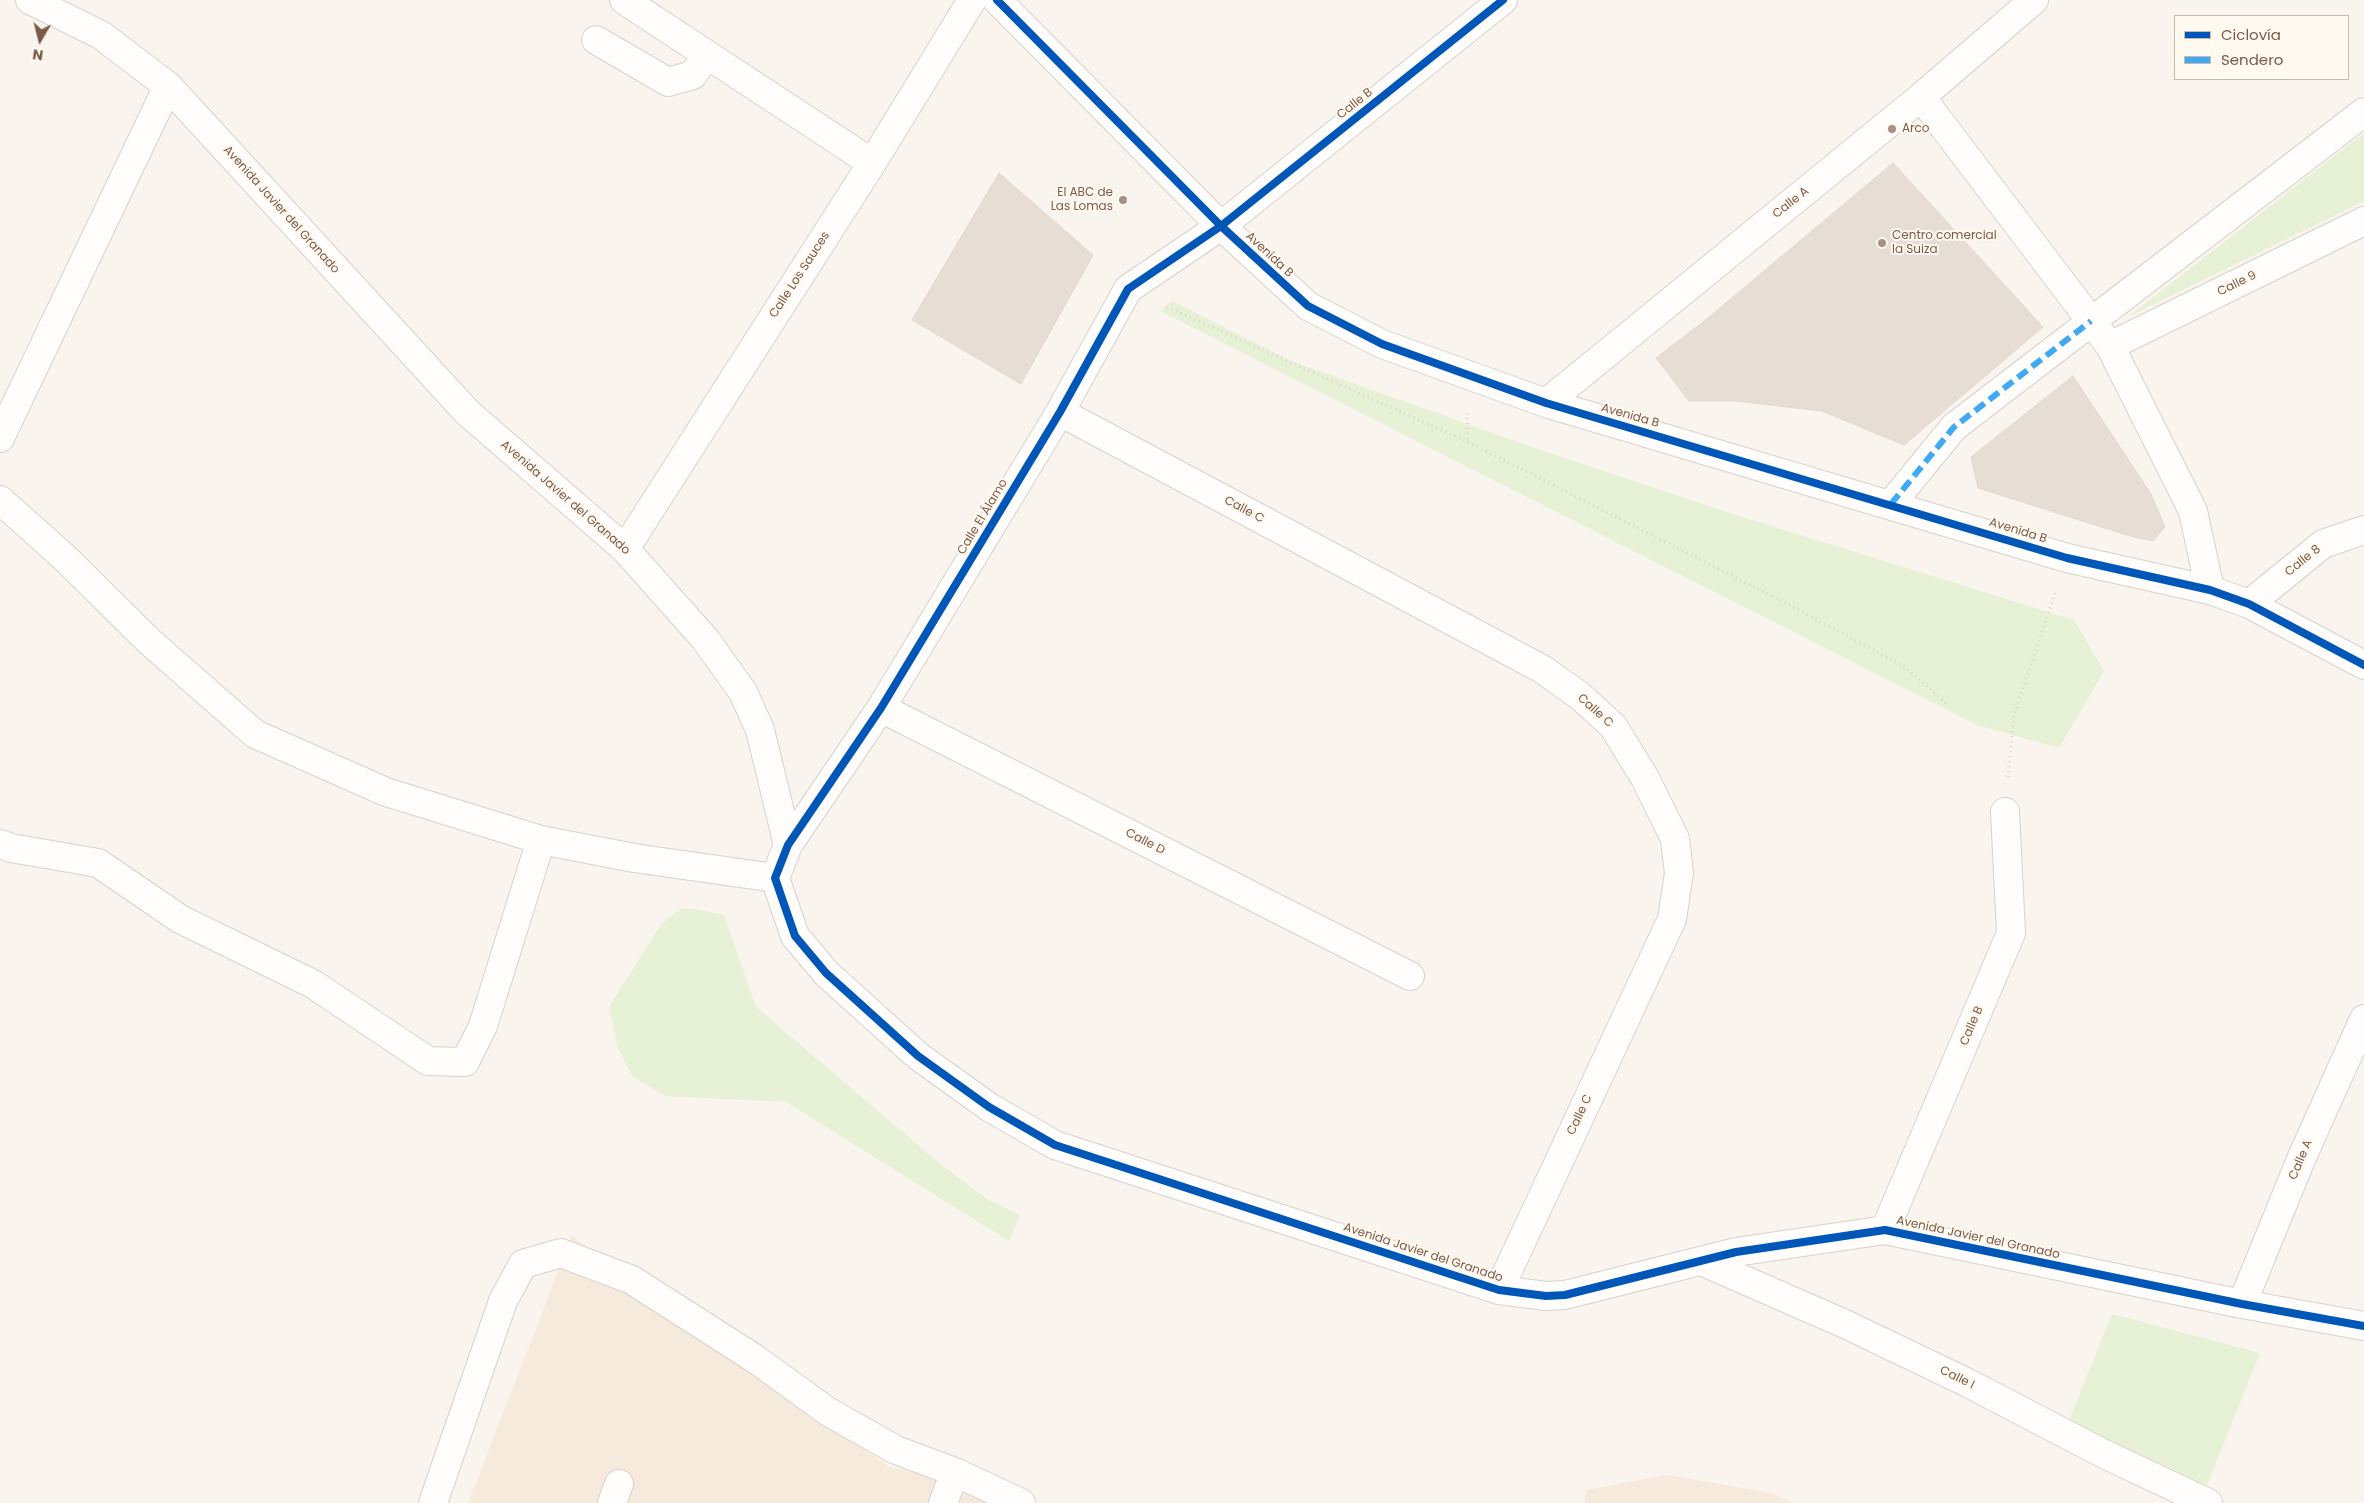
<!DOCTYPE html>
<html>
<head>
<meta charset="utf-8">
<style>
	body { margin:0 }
	#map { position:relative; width:2364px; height:1503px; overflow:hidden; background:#f9f4ed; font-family:Poppins,sans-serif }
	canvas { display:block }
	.legend { position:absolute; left:2174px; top:15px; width:175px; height:65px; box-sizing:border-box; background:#fff9f0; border:1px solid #cbb9ad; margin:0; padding:6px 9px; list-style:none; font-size:15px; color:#7c5a48 }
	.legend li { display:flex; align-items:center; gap:10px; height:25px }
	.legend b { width:25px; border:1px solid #cbb9ad }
	.north { position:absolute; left:15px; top:15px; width:50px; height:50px; -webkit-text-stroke:4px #fff9f0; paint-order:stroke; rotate:188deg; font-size:14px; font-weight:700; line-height:20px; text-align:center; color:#7c5a48 }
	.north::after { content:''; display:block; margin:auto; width:18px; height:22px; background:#7c5a48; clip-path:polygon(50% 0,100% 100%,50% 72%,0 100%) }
</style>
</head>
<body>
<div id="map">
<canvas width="2364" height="1503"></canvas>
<ul class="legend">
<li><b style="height:6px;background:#0057b8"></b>Ciclovía</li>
<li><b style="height:6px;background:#3fa9f5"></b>Sendero</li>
</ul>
<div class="north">N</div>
</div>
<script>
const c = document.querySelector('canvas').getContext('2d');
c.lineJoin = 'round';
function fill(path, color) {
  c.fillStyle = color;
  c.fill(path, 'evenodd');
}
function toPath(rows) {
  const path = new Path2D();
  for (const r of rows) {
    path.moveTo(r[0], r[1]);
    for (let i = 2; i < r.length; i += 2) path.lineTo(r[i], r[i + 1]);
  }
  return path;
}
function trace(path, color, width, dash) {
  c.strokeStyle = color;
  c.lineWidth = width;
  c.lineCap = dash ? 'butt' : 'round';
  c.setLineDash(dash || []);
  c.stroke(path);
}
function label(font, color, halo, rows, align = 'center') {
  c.font = font + ' Poppins,sans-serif';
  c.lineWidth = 4;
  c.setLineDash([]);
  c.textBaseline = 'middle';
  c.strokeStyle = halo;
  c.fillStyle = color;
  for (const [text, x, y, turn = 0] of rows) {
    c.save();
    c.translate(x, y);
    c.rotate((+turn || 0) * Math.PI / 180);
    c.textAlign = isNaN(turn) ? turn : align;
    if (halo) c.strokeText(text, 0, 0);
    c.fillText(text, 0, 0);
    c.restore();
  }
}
fill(toPath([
	[572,1236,889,1467,973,1484,1015,1503,468,1503],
	[1667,1475,1771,1493,1794,1503,1585,1503,1586,1490]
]), '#f6eadd');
fill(toPath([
	[2364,133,2364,201,2128,317],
	[1172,301,1291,361,1529,446,1736,515,2074,620,2104,671,2059,748,1977,725,1160,311],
	[681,909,693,909,724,915,756,1007,939,1163,987,1199,1020,1215,1009,1241,786,1102,665,1096,632,1076,618,1048,609,1007,662,923],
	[2112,1314,2260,1353,2204,1493,2064,1433]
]), '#e6f1d6');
const building = toPath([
	[1893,163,2043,327,1904,445,1822,411,1736,401,1689,401,1656,358,1703,322,1893,163],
	[999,173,1093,255,1021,384,912,320,999,173],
	[2073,376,2151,494,2165,527,2153,541,2133,537,1978,488,1971,457,2073,376]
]);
fill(building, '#e6ddd4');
trace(building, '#e3d7ce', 1);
const minor = toPath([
	[30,0,101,35,168,86,467,412,625,549,705,639,743,692,760,730,788,845],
	[624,0,872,163],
	[997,0,1221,226,1308,306,1382,344,1546,403,2067,558,2210,590,2249,604,2364,665],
	[1503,0,1221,226,1128,289,1060,412,881,708,788,845,775,878,795,936,826,973,918,1056,989,1107,1055,1145,1499,1290,1546,1296,1565,1295,1736,1252,1885,1230,2242,1304,2364,1326],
	[596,40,668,82,693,75,707,55],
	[1921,97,2110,346,2193,511,2210,590],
	[2110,346,2364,221],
	[1546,403,1921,97,2034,0],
	[1060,412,1542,669,1580,696,1613,726,1645,778,1675,839,1679,873,1672,919,1499,1290],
	[0,438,168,86],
	[0,500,65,558,150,642,255,734,386,792,541,840,634,858,775,878],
	[1891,504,1954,427,2364,112],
	[625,549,872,163,972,0],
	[2249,604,2323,544,2364,530],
	[881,708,1410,976],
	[0,844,11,848,98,863,180,919,313,984,428,1061,465,1062,483,1026,541,840],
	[1885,1230,2011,933,2005,812],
	[1701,1261,1845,1324,1968,1383,2104,1454,2208,1503],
	[2242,1304,2302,1157,2364,1019],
	[433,1503,503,1301,523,1264,561,1253,632,1280,757,1360,827,1411,896,1450,955,1472,1021,1503],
	[612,1503,619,1484],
	[943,1503,955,1472]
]);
trace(minor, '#d9d1cb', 30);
trace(toPath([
	[1167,307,1468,442,1780,600,1905,667,1947,704],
	[1467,413,1468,442],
	[2008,777,2014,715,2055,593]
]), '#dcd3ce', 3, [1, 4]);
trace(minor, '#fefdfc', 28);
trace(toPath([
	[1891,504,1954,427,2091,321]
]), '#3fa9f5', 6, [12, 6]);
trace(toPath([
	[997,0,1221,226,1308,306,1382,344,1546,403,2067,558,2210,590,2249,604,2364,665],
	[1503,0,1221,226,1128,289,1060,412,881,708,788,845,775,878,795,936,826,973,918,1056,989,1107,1055,1145,1499,1290,1546,1296,1565,1295,1736,1252,1885,1230,2242,1304,2364,1326]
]), '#0057b8', 8);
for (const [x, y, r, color] of [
	[1892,129,5,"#a89082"],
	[1123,200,5,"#a89082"],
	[1882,243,5,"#a89082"]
]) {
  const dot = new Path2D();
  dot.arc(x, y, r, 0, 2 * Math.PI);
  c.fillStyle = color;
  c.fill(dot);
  trace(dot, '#fff9f0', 2);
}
label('12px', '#7c5a48', '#fff9f0', [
	["Calle B",1355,104,-39],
	["Calle A",1791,203,-39],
	["Avenida Javier del Granado",281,210,48],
	["Avenida B",1269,255,43],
	["Calle Los Sauces",800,275,-57],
	["Calle 9",2237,284,-26],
	["Avenida B",1630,416,16],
	["Avenida Javier del Granado",565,498,41],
	["Calle C",1244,510,28],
	["Calle El Álamo",983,517,-59],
	["Avenida B",2018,531,17],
	["Calle 8",2303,561,-39],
	["Calle C",1595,711,42],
	["Calle D",1145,842,27],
	["Calle B",1972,1026,-67],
	["Calle C",1580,1115,-65],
	["Calle A",2301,1160,-67],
	["Avenida Javier del Granado",1978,1238,12],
	["Avenida Javier del Granado",1423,1253,18],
	["Calle I",1957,1378,26]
]);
label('12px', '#7c5a48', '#fff9f0', [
	["Arco",1902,129],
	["El ABC de",1113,193,"right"],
	["Las Lomas",1113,207,"right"],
	["Centro comercial",1892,236],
	["la Suiza",1892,250]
], 'left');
</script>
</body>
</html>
